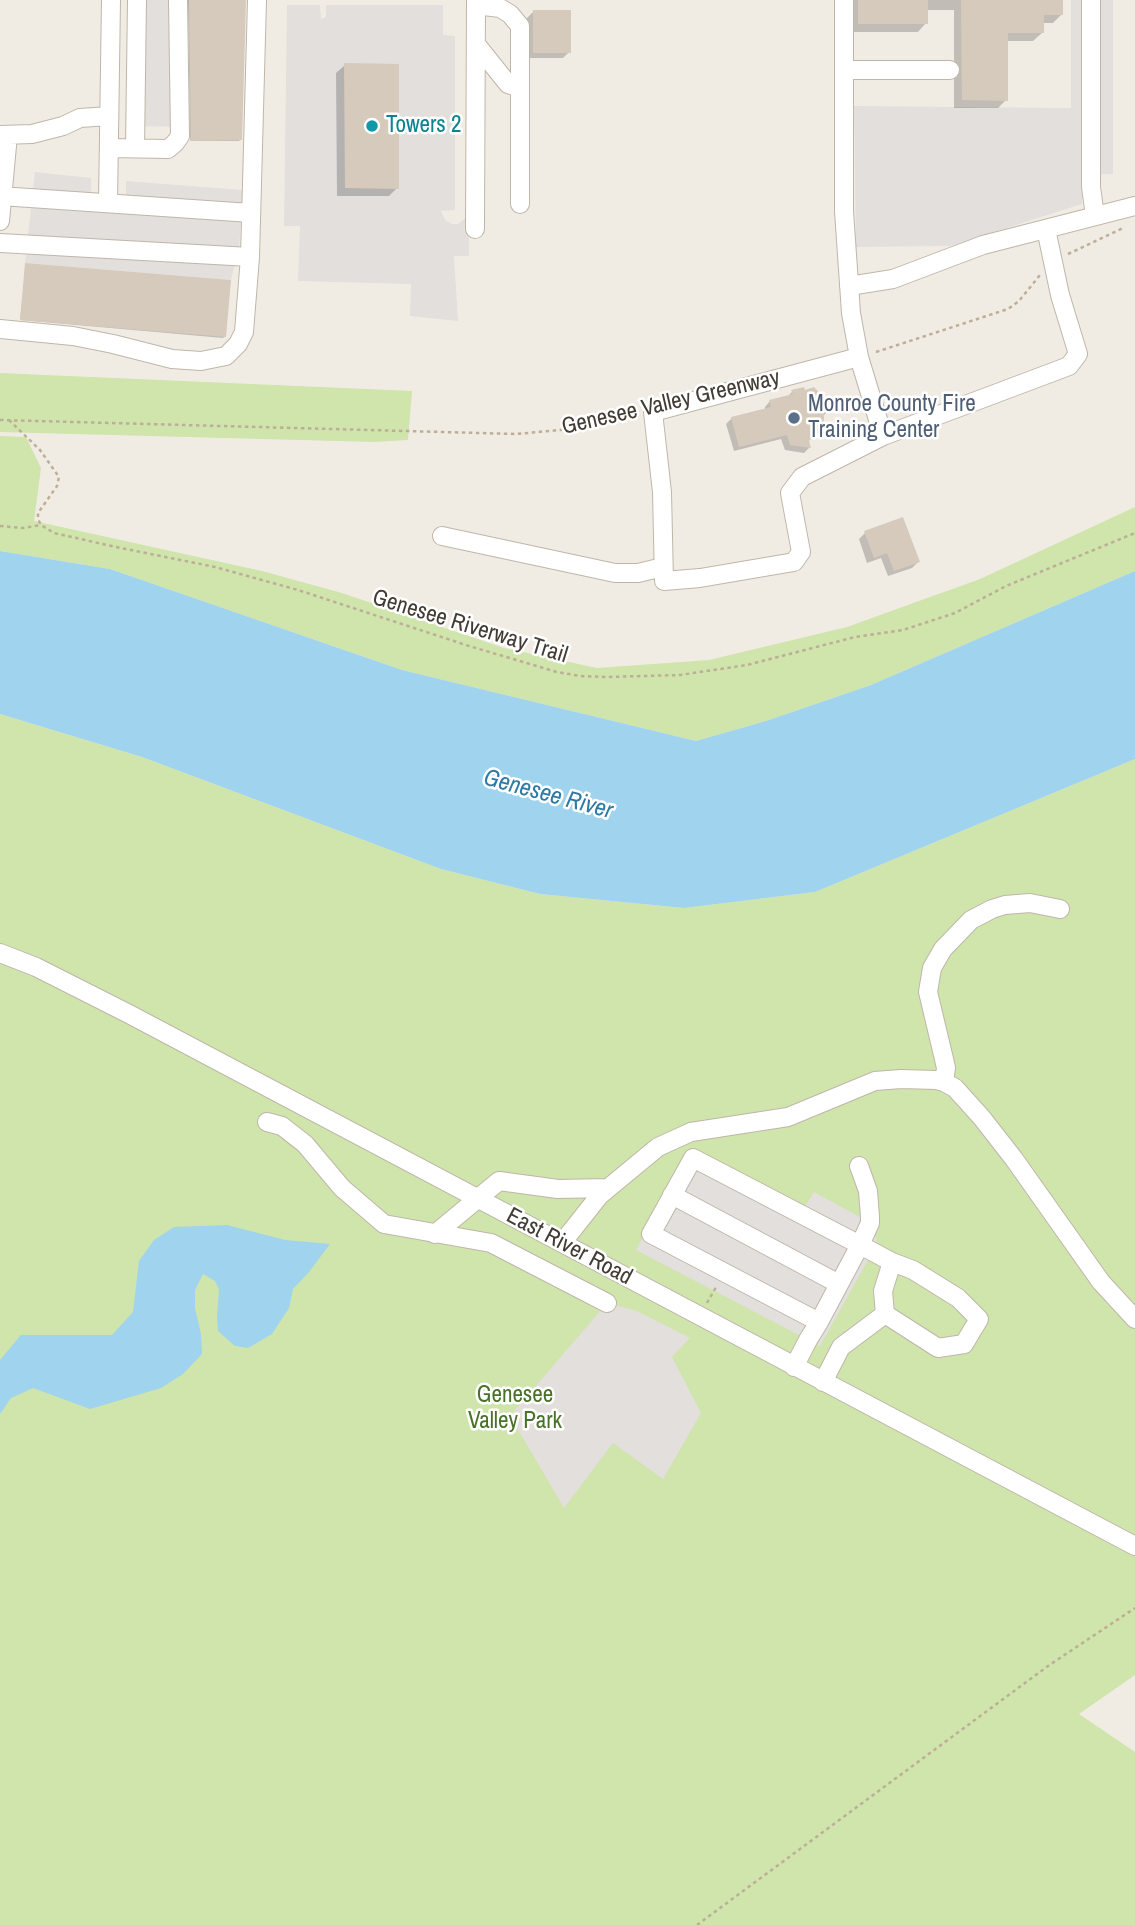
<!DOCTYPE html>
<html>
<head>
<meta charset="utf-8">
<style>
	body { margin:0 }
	canvas { display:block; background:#f1ece3 }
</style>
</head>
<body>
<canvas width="1135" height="1925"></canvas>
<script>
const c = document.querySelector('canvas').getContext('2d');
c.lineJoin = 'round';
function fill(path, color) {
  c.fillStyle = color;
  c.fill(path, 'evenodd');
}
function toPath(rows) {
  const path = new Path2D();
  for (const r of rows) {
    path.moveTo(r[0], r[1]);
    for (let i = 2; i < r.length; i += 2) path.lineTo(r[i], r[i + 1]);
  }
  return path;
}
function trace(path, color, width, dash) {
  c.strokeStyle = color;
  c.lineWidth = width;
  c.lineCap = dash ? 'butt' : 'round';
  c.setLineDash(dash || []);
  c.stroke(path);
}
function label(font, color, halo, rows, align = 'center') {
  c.font = font + ' "Archivo Narrow",sans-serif';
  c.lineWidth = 5;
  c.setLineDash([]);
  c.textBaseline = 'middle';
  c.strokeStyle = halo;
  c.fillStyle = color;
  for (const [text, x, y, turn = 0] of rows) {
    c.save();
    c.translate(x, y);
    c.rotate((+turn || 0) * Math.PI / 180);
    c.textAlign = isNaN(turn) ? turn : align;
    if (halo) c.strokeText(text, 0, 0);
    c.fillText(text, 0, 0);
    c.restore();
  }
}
fill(toPath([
	[0,373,412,391,408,440,374,442,0,432],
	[0,436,26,437,41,468,34,521,262,571,342,593,504,648,597,668,709,660,847,627,980,579,1135,507,1135,571,871,685,766,721,696,741,402,670,110,569,0,551],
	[0,714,142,757,441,869,540,894,684,908,815,892,1135,759,1135,1675,1079,1714,1135,1752,1135,1925,0,1925]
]), '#cfe5ac');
fill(toPath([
	[130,0,189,0,186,127,128,126],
	[1071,0,1113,0,1113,174,1083,175,1082,204,950,246,856,247,854,106,1071,108],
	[287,5,320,5,321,19,326,17,326,5,443,5,443,35,455,36,455,210,441,211,445,220,452,224,458,224,467,217,469,242,469,256,454,256,458,321,410,316,411,284,298,281,300,226,284,226],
	[399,64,399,188,345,188],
	[35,172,91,178,91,192,94,197,126,198,126,181,243,190,239,248,231,280,25,263],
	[691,1148,804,1208,814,1192,873,1224,877,1244,820,1346,636,1250],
	[607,1303,637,1311,690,1338,672,1357,701,1413,663,1479,613,1443,564,1508,510,1416]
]), '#e2dfdc');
fill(toPath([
	[0,551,110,569,402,670,696,741,766,721,871,685,1135,571,1135,759,815,892,684,908,540,894,441,869,142,757,0,714],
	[227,1225,285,1240,330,1244,309,1272,293,1289,289,1308,272,1334,248,1348,235,1346,218,1331,217,1317,219,1289,215,1281,203,1274,195,1290,195,1308,201,1334,202,1354,183,1374,161,1388,90,1409,33,1388,11,1398,0,1414,0,1360,21,1335,112,1335,133,1312,139,1261,154,1240,174,1227]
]), '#a0d3ed');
fill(toPath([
	[188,0,244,0,240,140,239,141,190,141],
	[850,0,1061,0,1061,15,1053,23,1042,23,1042,33,1033,41,1006,41,1006,100,998,108,954,108,954,10,926,10,926,23,918,32,851,32],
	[534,11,569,52,563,58,527,58,527,18],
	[345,65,397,188,389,196,337,196,336,73],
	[26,264,225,336,223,338,20,320],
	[792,392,828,411,822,417,807,442,809,448,804,453,785,450,781,439,734,451,726,424,732,418,765,410,765,407,770,401,787,397],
	[865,533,918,562,912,568,888,576,881,558,867,563,859,539]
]), '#0003');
fill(toPath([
	[189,0,246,0,242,140,190,141,191,136],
	[858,0,928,0,928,24,858,24],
	[961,0,1063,0,1063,15,1044,15,1044,33,1008,33,1008,101,962,100],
	[533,10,571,10,571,53,533,53],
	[344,63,399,64,399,189,345,188],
	[25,263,231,280,226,337,20,320],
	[804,387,805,390,814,387,824,398,830,412,824,413,824,420,817,434,809,441,811,448,790,445,787,435,739,447,731,417,771,407,769,400,793,394,791,390],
	[903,517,920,562,894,571,887,553,874,558,864,531]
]), '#d5cabc');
const minor = toPath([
	[844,0,844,211,851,313,859,357,883,436],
	[1091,0,1091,187,1095,216],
	[476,5,500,8,510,14,520,26,520,204],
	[476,44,508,84,520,88],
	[844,70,950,70],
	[0,135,32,134,63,126,80,118,109,116],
	[109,148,168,149,175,143,180,136,178,0],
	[135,148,137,0],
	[0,196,251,213],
	[108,203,111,0],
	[0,221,8,135],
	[475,229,476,0],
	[0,243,250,257,257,0],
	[849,286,893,279,983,245,1135,206],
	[0,329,73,336,113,344,172,359,201,361,226,356,238,344,244,332,250,257],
	[859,357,653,412,662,492,664,581,700,578,794,562,801,552,790,493,802,477,883,436,1069,366,1078,354,1060,295,1046,229],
	[442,536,615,573,638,573,663,567],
	[0,953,36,967,129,1014,1135,1546],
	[944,1082,946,1068,944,1059,928,992,932,968,943,949,971,920,992,909,1005,905,1030,903,1060,909],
	[267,1122,282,1126,305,1144,342,1188,384,1224,491,1243,607,1303],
	[672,1195,839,1284],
	[435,1234,499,1181,558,1189,608,1188],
	[562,1243,600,1195,658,1147,691,1132,788,1117,875,1081,901,1079,936,1080,944,1082,955,1088,982,1118,1014,1159,1101,1282,1135,1319],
	[885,1314,883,1291,892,1262],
	[794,1367,808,1340,819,1322,860,1245,693,1158,651,1234,819,1322],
	[823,1382,841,1347,885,1314,938,1348,964,1344,979,1319,958,1298,913,1270,892,1262,860,1245,870,1223,870,1217,868,1191,859,1166]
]);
trace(minor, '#bfb6a9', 20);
trace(toPath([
	[1068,254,1125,227],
	[876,352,1008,309,1019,301,1040,275],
	[0,420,516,434,571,429,639,416],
	[9,420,40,450,59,477,57,486,38,513,38,519,41,525,54,533,116,547,215,567,298,590,469,646,557,672,580,676,607,677,680,675,747,665,855,637,903,630,955,613,1006,586,1135,533],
	[0,526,23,528,41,525],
	[707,1303,716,1287],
	[697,1925,1048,1666,1135,1608]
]), '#bdae98', 2.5, [3.5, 3.5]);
trace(minor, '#fff', 18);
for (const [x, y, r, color] of [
	[372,126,7,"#0f9aa8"],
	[794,418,7,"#5c6f8a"]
]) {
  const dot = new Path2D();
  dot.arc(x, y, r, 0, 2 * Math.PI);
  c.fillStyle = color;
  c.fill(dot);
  trace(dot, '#fff', 2.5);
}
label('23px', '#0d838f', '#fff', [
	["Towers 2",386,126]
], 'left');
label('23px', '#433c34', '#fff', [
	["Genesee Valley Greenway",671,403,-13],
	["Genesee Riverway Trail",470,627,17],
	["East River Road",569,1247,28]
]);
label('23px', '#4e5e75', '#fff', [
	["Monroe County Fire",808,405],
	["Training Center",808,431]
], 'left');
label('23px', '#497229', '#fff', [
	["Genesee",515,1396],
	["Valley Park",515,1422]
]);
label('italic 24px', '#2f7aa3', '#fff', [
	["Genesee River",548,795,15]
]);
</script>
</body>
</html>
